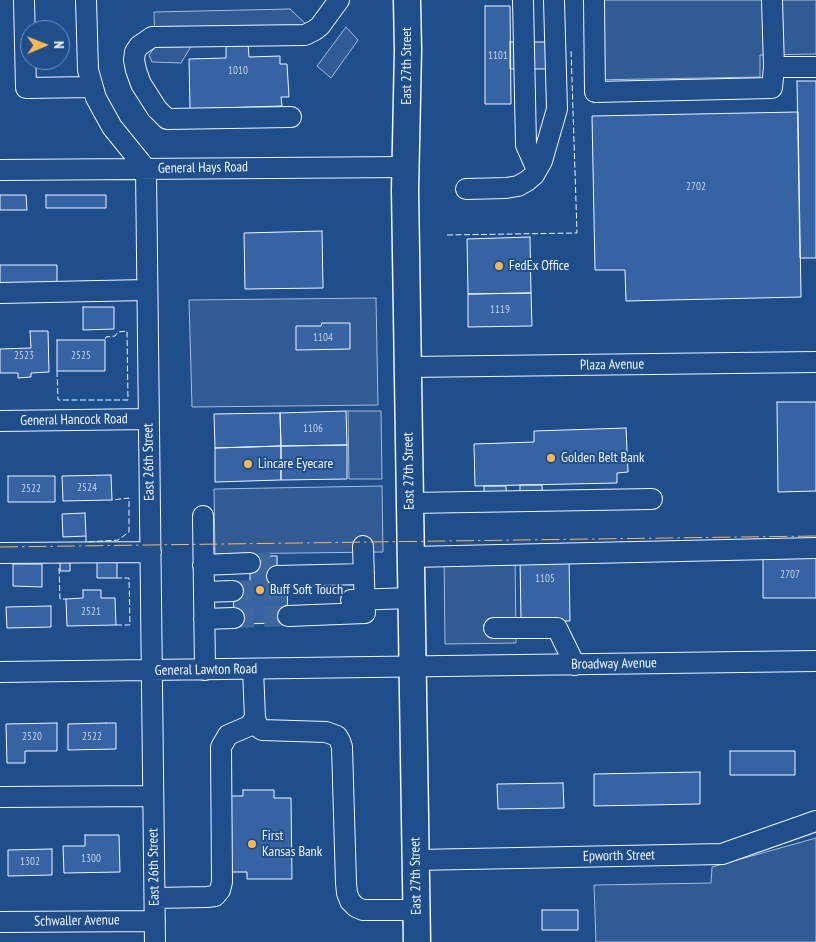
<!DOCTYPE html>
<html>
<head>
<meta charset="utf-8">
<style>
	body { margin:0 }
	#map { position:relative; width:816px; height:942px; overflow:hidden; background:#1f4e8c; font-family:"PT Sans Narrow",sans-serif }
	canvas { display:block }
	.north { position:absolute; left:20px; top:20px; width:50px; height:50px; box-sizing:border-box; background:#1f4e8c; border:1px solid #7391ba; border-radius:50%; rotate:89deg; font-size:14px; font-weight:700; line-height:20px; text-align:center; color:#f2f6ff }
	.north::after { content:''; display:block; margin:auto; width:18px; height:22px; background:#ffb74d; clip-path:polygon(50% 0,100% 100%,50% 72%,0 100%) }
</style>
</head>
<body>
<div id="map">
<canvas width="816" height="942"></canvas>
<div class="north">N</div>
</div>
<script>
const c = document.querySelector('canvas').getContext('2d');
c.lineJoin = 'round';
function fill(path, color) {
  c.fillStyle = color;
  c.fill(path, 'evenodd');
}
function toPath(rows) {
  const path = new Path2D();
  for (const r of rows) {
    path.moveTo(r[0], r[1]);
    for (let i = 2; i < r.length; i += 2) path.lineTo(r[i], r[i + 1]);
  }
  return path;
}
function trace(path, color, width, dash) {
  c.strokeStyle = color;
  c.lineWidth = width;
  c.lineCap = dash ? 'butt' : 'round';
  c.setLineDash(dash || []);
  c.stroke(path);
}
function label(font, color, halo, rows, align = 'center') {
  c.font = font + ' "PT Sans Narrow",sans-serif';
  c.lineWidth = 4;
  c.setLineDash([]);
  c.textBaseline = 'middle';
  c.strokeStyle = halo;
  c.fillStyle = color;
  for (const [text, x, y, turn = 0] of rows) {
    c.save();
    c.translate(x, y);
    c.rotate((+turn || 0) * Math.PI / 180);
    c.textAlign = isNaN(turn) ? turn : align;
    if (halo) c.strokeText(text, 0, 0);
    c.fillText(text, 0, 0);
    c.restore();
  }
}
const built = toPath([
	[587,0,816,0,816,54,760,55,760,77,589,80,587,0],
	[290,9,309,27,201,30,181,63,152,62,149,55,155,47,154,12,290,9],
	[346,27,358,40,331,78,317,66,346,27],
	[376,298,378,405,192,407,189,300,376,298],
	[348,411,381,411,382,479,349,479,348,411],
	[382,486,383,552,215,554,214,489,382,486],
	[515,551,516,643,445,644,444,552,515,551],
	[816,838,816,942,596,942,594,885,711,883,712,867,816,838]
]);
fill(built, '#305b95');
trace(built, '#a8bbd7', 1);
const building = toPath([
	[485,6,510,6,511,104,485,104,485,6],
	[510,42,554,42,554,69,510,69,510,42],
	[226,43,248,43,249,57,280,56,280,64,287,64,289,97,281,97,282,106,190,109,189,59,226,58,226,43],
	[797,81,816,81,816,258,800,258,797,81],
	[798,112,801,297,626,301,625,270,595,270,592,116,798,112],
	[0,195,26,195,27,210,0,210,0,195],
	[46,195,106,195,106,208,46,208,46,195],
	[322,231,323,288,245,289,244,233,322,231],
	[530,237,531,293,468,294,467,239,530,237],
	[0,265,57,265,57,285,0,285,0,265],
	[531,293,532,326,468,327,468,294,531,293],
	[83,307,114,307,114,329,83,330,83,307],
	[322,323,350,323,350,349,296,350,296,326,321,326,322,323],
	[30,331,48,331,49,372,31,373,31,377,18,378,18,373,0,373,0,349,31,348,30,331],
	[57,340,105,340,105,371,57,371,57,340],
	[777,402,816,402,816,491,778,492,777,402],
	[346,411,347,445,281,446,280,413,346,411],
	[280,413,281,446,215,448,214,414,280,413],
	[626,428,628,472,617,473,617,483,475,486,474,444,534,442,534,431,626,428],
	[347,445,347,479,281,480,281,446,347,445],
	[281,446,281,480,215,482,215,448,281,446],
	[111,475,112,500,63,501,62,476,111,475],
	[8,476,55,476,55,502,8,502,8,476],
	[520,485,542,485,543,508,520,508,520,485],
	[484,486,506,486,507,509,484,509,484,486],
	[85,513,86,536,63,537,62,514,85,513],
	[763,552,816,552,816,598,763,598,763,552],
	[250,556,277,556,277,583,287,583,288,623,234,624,233,583,250,583,250,556],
	[569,557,570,621,521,621,520,558,569,557],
	[97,560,117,560,117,578,97,578,97,560],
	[60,561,70,561,70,571,60,571,60,561],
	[13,564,42,564,42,587,13,586,13,564],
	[83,590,101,590,101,598,115,598,116,625,67,626,66,599,83,598,83,590],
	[51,606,51,627,7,628,6,607,51,606],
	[57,723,57,751,25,751,25,763,7,763,6,724,57,723],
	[106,723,116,723,116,749,68,750,68,724,106,723],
	[730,751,795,751,795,775,730,775,730,751],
	[700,772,700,804,594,806,594,774,700,772],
	[563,783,564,808,498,809,497,784,563,783],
	[243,790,274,790,274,798,291,798,292,879,247,879,247,872,228,872,212,855,212,834,229,834,229,796,243,796,243,790],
	[85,835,119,835,120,872,64,873,63,846,85,846,85,835],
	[52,849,52,875,8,876,8,850,52,849],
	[542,910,578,910,578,930,542,930,542,910]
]);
fill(building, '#3563a3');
trace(building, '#f2f6ff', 1);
trace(toPath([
	[250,563,277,563],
	[233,591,287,589],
	[234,618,288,616]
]), '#3f679d', 20, [20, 10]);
const minor = toPath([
	[24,0,26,88,92,87],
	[86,0,88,70,96,98,112,127,146,169,155,942],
	[523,0,526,145,537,170],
	[594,0,595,92,772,88,774,67,816,67],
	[772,0,774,67],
	[291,117,167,119,157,109,141,84,136,70,134,60,135,52,139,46,152,37,305,35,315,30,320,26,339,0],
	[0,170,406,167],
	[466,189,506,188,518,186,527,181,534,175,542,161,557,109,554,0],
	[0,293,147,290],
	[408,367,816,362],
	[0,421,149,419],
	[410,503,652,499],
	[203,516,205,670],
	[0,553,151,552],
	[411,557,816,548],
	[203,565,250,563],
	[277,576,364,574],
	[204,592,233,591],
	[351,600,411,598],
	[288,616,365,613,363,546],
	[204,619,234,618],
	[494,628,557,628,575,665],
	[253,669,255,718,258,727,262,730,326,732,337,736,340,741,342,747,346,883,347,893,350,901,356,907,363,910,416,910],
	[0,672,816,661],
	[0,797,153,796],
	[416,860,722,854,816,821],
	[155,898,207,897,215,896,220,890,222,882,221,747,228,735,249,726,255,718],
	[0,922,155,921]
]);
const major = toPath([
	[407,0,408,50,405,190,417,942]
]);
trace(minor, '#f2f6ff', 22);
trace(major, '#f2f6ff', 29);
trace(minor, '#1f4e8c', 20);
trace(major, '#1f4e8c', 26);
trace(toPath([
	[447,235,577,233,571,49],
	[57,371,58,400,128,400,127,331,118,332,115,336,106,337,105,340],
	[86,536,86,542,118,540,129,532,129,498,112,500],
	[59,568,60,599,66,599],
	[116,625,130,625,129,578,117,578]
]), '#f2f6ff', 1, [6, 2.5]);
trace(toPath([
	[0,547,816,536]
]), '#ffb74d', 1, [18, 4, 2.5, 4]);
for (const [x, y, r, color] of [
	[499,266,5,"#ffb74d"],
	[551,458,5,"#ffb74d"],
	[248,464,5,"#ffb74d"],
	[260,590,5,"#ffb74d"],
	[252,844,5,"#ffb74d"]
]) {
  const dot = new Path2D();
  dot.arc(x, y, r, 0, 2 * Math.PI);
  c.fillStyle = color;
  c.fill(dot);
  trace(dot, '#1f4e8c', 2);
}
label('11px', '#c3d1e8', null, [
	["1101",498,56],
	["1010",238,71],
	["2702",696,187],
	["1119",500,310],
	["1104",323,338],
	["2523",24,356],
	["2525",81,356],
	["1106",313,429],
	["2524",87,488],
	["2522",31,489],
	["2707",790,575],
	["1105",545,579],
	["2521",91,612],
	["2520",32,737],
	["2522",92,737],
	["1300",91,859],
	["1302",30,862]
]);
label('14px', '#f2f6ff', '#1f4e8c', [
	["East 27th Street",407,66,-90],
	["General Hays Road",203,168,-1],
	["Plaza Avenue",612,365,-1],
	["General Hancock Road",74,420,-1],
	["East 26th Street",149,462,-91],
	["East 27th Street",409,471,-91],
	["Broadway Avenue",614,664,-1],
	["General Lawton Road",206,670,-1],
	["Epworth Street",619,856,-1],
	["East 26th Street",154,867,-91],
	["East 27th Street",416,876,-91],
	["Schwaller Avenue",77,921,-1]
]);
label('14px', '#f2f6ff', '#1f4e8c', [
	["FedEx Office",509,266],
	["Golden Belt Bank",561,458],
	["Lincare Eyecare",258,464],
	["Buff Soft Touch",270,590],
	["First",262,836],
	["Kansas Bank",262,852]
], 'left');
</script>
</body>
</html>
